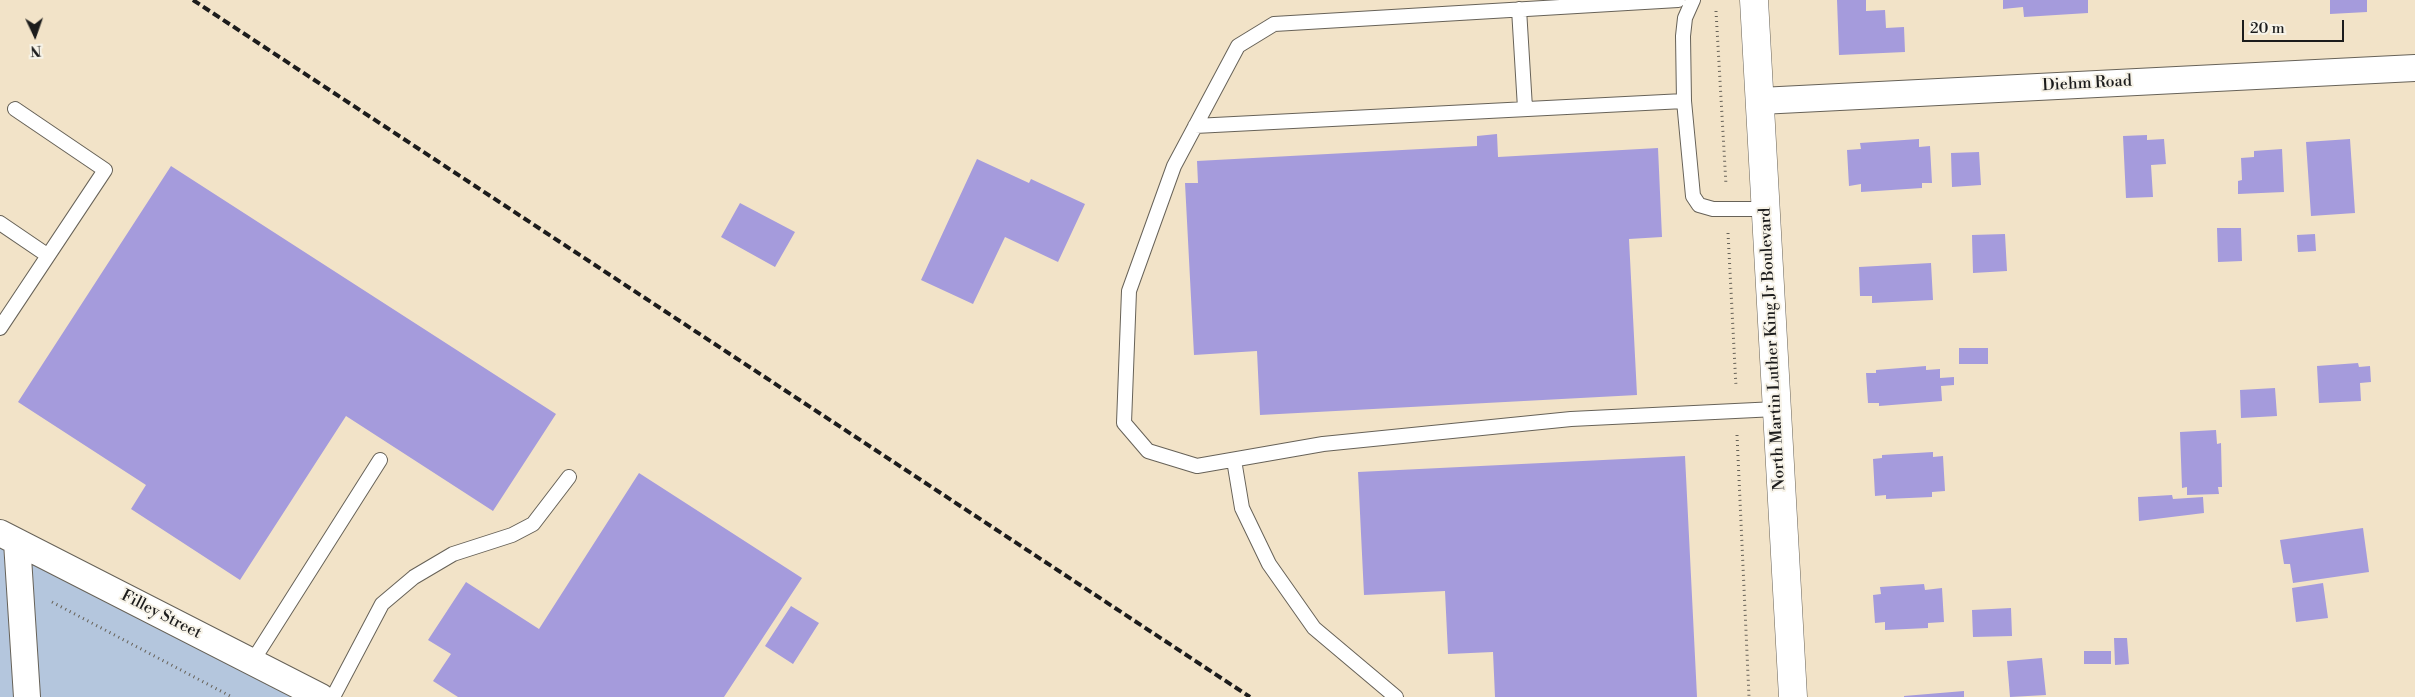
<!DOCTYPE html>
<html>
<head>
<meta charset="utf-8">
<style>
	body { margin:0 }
	#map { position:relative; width:2415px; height:697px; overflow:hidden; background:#f2e3c8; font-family:"Libre Bodoni",serif }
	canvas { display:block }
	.north { position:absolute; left:10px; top:10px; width:50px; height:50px; -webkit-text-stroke:4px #f7f3e8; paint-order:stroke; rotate:177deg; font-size:14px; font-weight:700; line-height:20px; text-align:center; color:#1c1c1c }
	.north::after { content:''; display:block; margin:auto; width:18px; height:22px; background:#1c1c1c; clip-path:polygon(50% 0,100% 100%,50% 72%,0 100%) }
	.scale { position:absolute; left:2242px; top:20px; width:102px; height:22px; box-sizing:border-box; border:2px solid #1c1c1c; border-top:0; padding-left:6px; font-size:15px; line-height:18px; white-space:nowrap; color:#1c1c1c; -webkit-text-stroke:4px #f7f3e8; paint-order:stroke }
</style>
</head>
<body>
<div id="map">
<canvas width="2415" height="697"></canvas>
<div class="north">N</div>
<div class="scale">20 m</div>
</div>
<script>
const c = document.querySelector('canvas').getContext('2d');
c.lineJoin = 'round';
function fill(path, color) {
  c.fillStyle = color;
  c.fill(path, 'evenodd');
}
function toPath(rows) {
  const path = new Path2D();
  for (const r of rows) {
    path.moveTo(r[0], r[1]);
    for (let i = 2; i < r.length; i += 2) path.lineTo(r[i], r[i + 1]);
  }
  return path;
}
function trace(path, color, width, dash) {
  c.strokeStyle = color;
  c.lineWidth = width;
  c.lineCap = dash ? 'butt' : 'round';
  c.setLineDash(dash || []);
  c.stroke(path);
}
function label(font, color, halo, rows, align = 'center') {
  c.font = font + ' "Libre Bodoni",serif';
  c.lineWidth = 4;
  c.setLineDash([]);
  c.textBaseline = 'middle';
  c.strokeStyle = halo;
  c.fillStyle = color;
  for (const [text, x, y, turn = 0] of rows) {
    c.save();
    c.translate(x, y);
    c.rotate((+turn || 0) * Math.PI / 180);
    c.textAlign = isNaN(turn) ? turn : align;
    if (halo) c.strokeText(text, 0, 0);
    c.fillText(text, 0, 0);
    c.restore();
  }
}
fill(toPath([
	[0,534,321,697,0,697]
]), '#b4c6dd');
fill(toPath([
	[1837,0,1866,0,1866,11,1885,10,1886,28,1904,27,1905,52,1839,55],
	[2003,0,2088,0,2088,13,2024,17,2023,7,2003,9],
	[2330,0,2367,0,2367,12,2330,14],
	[1497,134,1498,157,1658,148,1662,237,1629,239,1637,395,1260,415,1257,351,1194,355,1185,183,1198,183,1197,161,1477,146,1477,136],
	[2147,135,2147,140,2164,139,2166,164,2151,165,2153,197,2126,198,2123,136],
	[1919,139,1919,147,1930,146,1932,183,1922,183,1922,188,1861,192,1861,184,1849,186,1847,150,1861,149,1860,143],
	[2350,139,2355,213,2311,216,2306,142],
	[2282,149,2284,192,2238,194,2238,181,2242,180,2241,158,2254,157,2254,151],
	[1979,152,1981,185,1952,187,1951,153],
	[977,159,1029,183,1031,179,1085,204,1058,262,1005,237,973,304,921,280],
	[171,166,556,414,493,511,346,416,240,580,131,509,146,485,18,402],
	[740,203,795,232,775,267,721,237],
	[2217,228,2241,228,2242,261,2218,262],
	[2005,234,2007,271,1973,273,1972,235],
	[2315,234,2316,251,2298,252,2297,235],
	[1931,263,1933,300,1872,303,1872,296,1860,296,1859,267],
	[1959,348,1988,348,1988,364,1959,364],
	[2358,363,2359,367,2370,366,2371,382,2360,383,2361,401,2319,403,2317,366],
	[1926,366,1926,370,1940,369,1940,378,1954,377,1954,385,1941,386,1942,401,1879,406,1879,403,1868,403,1866,373,1876,373,1876,370],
	[2275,388,2277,416,2241,418,2240,390],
	[2216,430,2217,444,2221,443,2222,487,2218,487,2219,494,2187,495,2187,487,2182,488,2180,432],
	[1933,452,1933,457,1943,456,1945,491,1932,492,1932,497,1886,499,1886,495,1875,496,1873,459,1882,458,1882,455],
	[1685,456,1697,697,1495,697,1493,652,1448,654,1445,591,1364,595,1358,472],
	[639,473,802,578,724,697,458,697,433,681,451,654,428,640,466,582,539,629],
	[2172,495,2173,499,2203,497,2204,513,2139,521,2138,497],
	[2363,528,2369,572,2293,583,2290,564,2284,564,2280,540],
	[2323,583,2328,618,2296,622,2292,588],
	[1924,584,1925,590,1942,588,1944,622,1928,623,1928,628,1885,630,1885,622,1875,623,1873,595,1881,594,1880,587],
	[791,606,819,623,793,664,765,646],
	[2011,608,2012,636,1973,637,1972,610],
	[2114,638,2127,638,2129,664,2115,665],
	[2084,651,2111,651,2111,664,2084,664],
	[2042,658,2046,695,2010,697,2007,661],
	[1964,691,1964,697,1904,697,1904,696]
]), '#a59bdc');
const service = toPath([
	[1678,0,1274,24,1238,46,1174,166,1129,291,1124,423,1148,451,1197,466,1323,444,1571,419,1776,409],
	[1693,0,1685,18,1683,36,1684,101,1693,196,1699,205,1713,209,1765,209],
	[1519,9,1525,108],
	[1195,126,1684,101],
	[0,223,47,255],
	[0,328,105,170,15,109],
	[1234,460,1242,508,1269,564,1314,628,1396,697],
	[252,662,380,460],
	[333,697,382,604,414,577,453,554,512,535,533,524,569,477]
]);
const minor = toPath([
	[1760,101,2415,68],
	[0,533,321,697],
	[17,542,27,697]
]);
const tertiary = toPath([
	[1754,0,1793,697]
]);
trace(service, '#676258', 16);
trace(minor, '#676258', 28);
trace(tertiary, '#676258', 29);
trace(toPath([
	[1716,11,1726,185],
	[1728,233,1736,387],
	[1737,435,1749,697],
	[52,602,232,697]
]), '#676258', 3, [1, 4]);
trace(service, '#fff', 14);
trace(minor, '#fff', 26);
trace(tertiary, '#fff', 28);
trace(toPath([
	[193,0,1250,697]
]), '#1c1c1c', 4, [8, 4]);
label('16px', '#1c1c1c', '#f7f3e8', [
	["Diehm Road",2087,84,-3],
	["North Martin Luther King Jr Boulevard",1773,349,-93],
	["Filley Street",161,615,27]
]);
</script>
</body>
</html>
